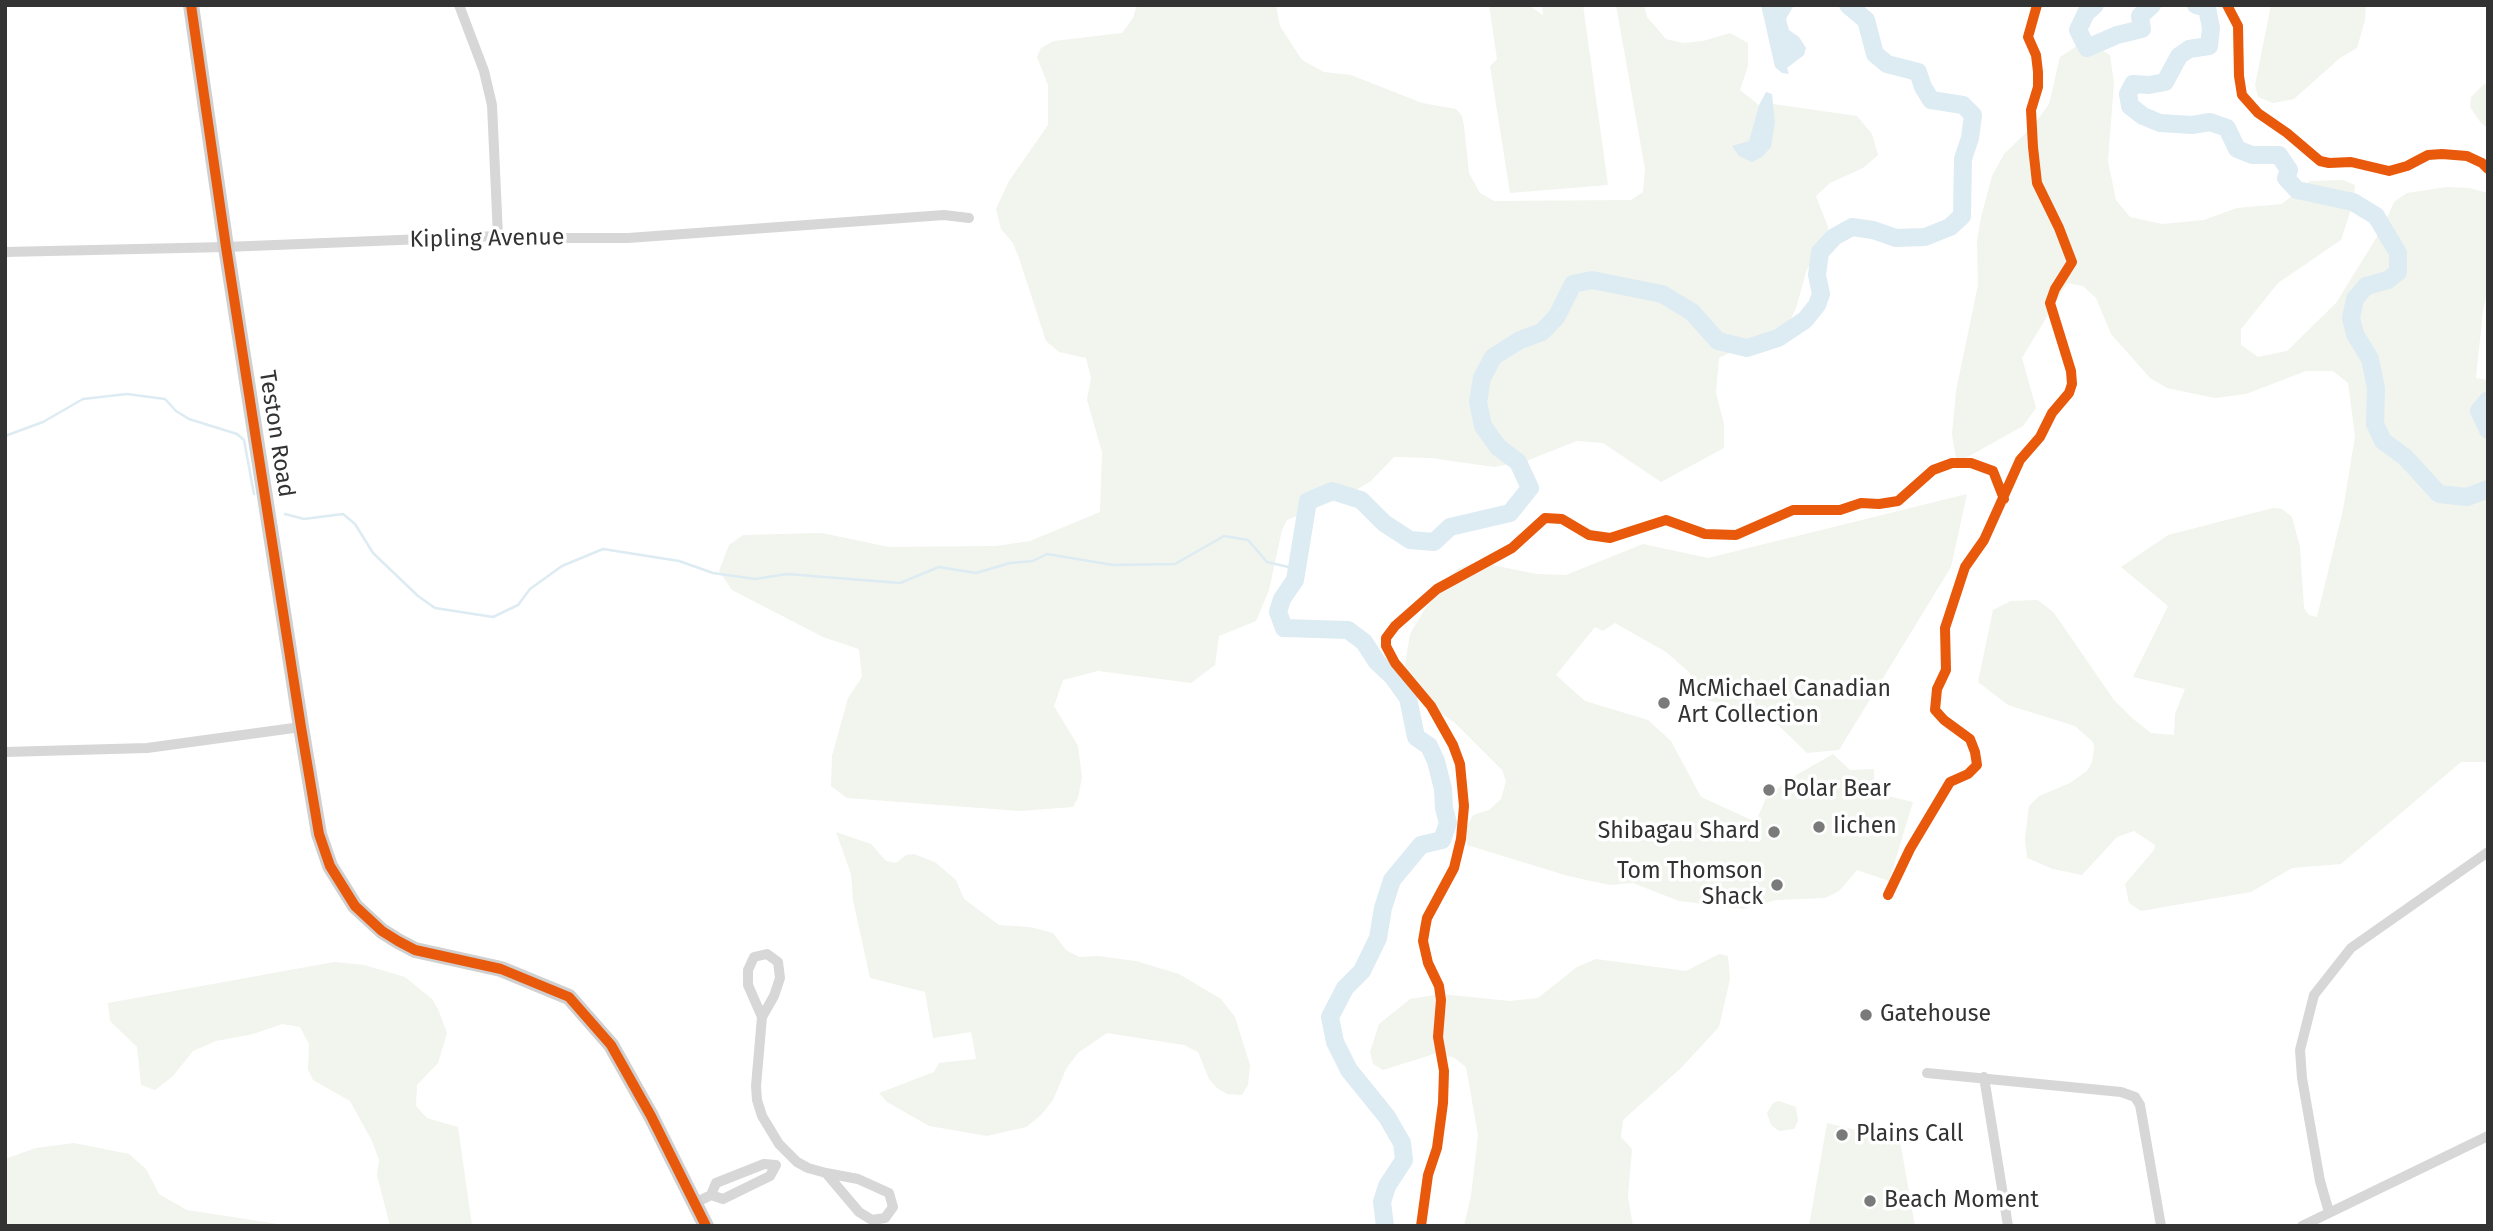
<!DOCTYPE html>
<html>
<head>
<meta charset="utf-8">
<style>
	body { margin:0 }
	#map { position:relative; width:2493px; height:1231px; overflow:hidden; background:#fff; font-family:"Fira Sans",sans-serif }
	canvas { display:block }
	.frame { position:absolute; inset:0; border:7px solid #333; pointer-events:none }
</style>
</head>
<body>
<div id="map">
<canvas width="2493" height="1231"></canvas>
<div class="frame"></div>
</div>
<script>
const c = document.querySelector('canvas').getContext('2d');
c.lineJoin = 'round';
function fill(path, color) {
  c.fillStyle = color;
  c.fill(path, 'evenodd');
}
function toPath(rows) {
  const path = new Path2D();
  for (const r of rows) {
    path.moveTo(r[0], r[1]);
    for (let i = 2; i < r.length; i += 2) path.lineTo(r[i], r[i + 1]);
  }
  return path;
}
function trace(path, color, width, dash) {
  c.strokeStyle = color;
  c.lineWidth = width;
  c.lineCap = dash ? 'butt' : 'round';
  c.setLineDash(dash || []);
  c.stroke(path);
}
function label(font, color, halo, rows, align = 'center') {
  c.font = font + ' "Fira Sans",sans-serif';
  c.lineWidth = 7;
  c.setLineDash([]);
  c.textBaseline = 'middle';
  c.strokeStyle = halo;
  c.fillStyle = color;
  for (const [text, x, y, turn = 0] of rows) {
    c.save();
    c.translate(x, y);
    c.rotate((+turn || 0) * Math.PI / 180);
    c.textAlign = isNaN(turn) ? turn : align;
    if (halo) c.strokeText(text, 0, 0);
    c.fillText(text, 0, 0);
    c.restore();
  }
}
fill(toPath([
	[1137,5,1276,5,1280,26,1302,60,1324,72,1351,75,1422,103,1456,109,1462,116,1464,126,1469,173,1480,193,1494,201,1631,200,1643,192,1645,169,1616,5,1644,5,1647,17,1666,39,1683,43,1703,41,1730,33,1748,43,1748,66,1740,90,1759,105,1749,142,1739,156,1775,122,1773,104,1857,116,1872,134,1878,155,1863,168,1830,183,1816,196,1828,227,1826,245,1807,269,1796,308,1789,323,1719,358,1716,393,1724,424,1724,448,1661,482,1603,443,1577,441,1526,461,1494,467,1431,458,1394,457,1371,481,1348,495,1287,520,1282,530,1269,590,1256,621,1219,636,1215,665,1191,683,1098,671,1063,680,1054,706,1078,746,1082,777,1078,798,1073,807,1020,811,847,798,831,786,832,756,848,698,862,677,859,649,823,637,732,590,719,571,729,545,743,535,822,533,889,547,996,546,1030,541,1100,512,1102,452,1087,400,1091,378,1086,358,1059,352,1046,341,1019,258,1013,243,1001,229,996,209,1009,181,1048,125,1048,85,1037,57,1041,48,1054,41,1122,33,1133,18],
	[1489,5,1528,5,1543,15,1542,5,1583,5,1608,185,1510,193,1490,66,1497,59],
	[2271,5,2366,5,2365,20,2357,48,2340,58,2294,99,2273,103,2258,97,2255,85],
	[2089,43,2110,55,2114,83,2108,161,2116,200,2130,217,2162,224,2204,220,2237,208,2282,204,2310,181,2343,180,2355,185,2354,200,2341,240,2278,283,2241,329,2241,345,2258,357,2287,351,2336,303,2383,227,2394,202,2407,193,2447,187,2469,188,2488,193,2488,287,2483,311,2476,378,2488,380,2488,762,2461,762,2341,864,2292,868,2251,892,2141,911,2129,903,2125,884,2154,850,2155,845,2134,831,2117,837,2082,875,2053,869,2027,858,2025,839,2029,806,2039,796,2070,783,2087,771,2092,762,2094,749,2093,742,2075,726,2008,705,1978,682,1993,610,2011,601,2038,600,2054,613,2114,700,2132,718,2151,733,2174,735,2175,714,2185,689,2133,677,2168,606,2121,567,2168,535,2273,508,2282,509,2292,517,2300,547,2304,608,2309,615,2317,617,2343,510,2355,436,2348,383,2333,371,2306,371,2246,394,2215,398,2167,388,2150,378,2111,334,2096,298,2083,286,2067,283,2022,358,2036,408,2023,426,1964,459,1956,459,1952,434,1956,391,1978,285,1977,241,1981,217,1992,176,2004,154,2032,127,2049,104,2060,57,2080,44],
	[2484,84,2488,85,2488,128,2481,123,2470,107,2471,97],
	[1967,494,1951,567,1839,750,1807,753,1769,716,1699,698,1689,672,1666,652,1615,623,1603,631,1595,627,1556,675,1585,701,1648,720,1671,741,1701,797,1756,822,1765,800,1786,781,1833,754,1850,770,1874,769,1875,793,1913,802,1889,881,1857,870,1839,891,1825,898,1776,900,1744,909,1679,901,1633,883,1610,885,1568,876,1467,845,1466,828,1473,815,1489,810,1501,799,1506,781,1502,770,1454,722,1411,694,1403,686,1403,676,1410,634,1425,609,1457,569,1478,562,1536,574,1566,575,1643,544,1708,558],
	[836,832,871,844,886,861,896,863,906,855,914,854,935,862,956,880,964,899,999,925,1030,927,1053,933,1066,950,1079,957,1098,956,1136,961,1179,974,1221,999,1235,1017,1250,1065,1248,1085,1242,1095,1227,1094,1217,1088,1209,1079,1198,1052,1184,1045,1107,1033,1078,1053,1066,1069,1053,1100,1041,1115,1026,1127,987,1136,929,1126,887,1102,879,1093,934,1072,939,1063,976,1059,971,1032,933,1038,925,992,870,978,853,900,851,874],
	[1719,954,1728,956,1730,979,1719,1027,1681,1068,1623,1120,1621,1137,1632,1149,1628,1197,1633,1226,1464,1226,1471,1196,1478,1135,1466,1067,1453,1057,1434,1054,1383,1070,1373,1064,1370,1052,1379,1024,1410,999,1441,994,1510,1001,1538,998,1577,967,1596,959,1686,971],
	[334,962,364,965,405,977,432,999,438,1009,447,1033,438,1063,417,1085,416,1106,427,1118,458,1127,472,1226,390,1226,377,1175,379,1160,372,1141,350,1101,313,1080,308,1069,309,1044,300,1027,282,1024,253,1034,216,1041,193,1051,173,1076,155,1090,141,1085,137,1047,110,1021,108,1003],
	[1779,1101,1796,1107,1798,1121,1794,1129,1779,1131,1771,1125,1767,1113,1773,1103],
	[1827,1123,1900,1141,1915,1226,1809,1226],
	[74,1143,129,1154,146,1169,159,1194,187,1210,291,1226,5,1226,5,1159,36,1148]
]), '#f1f5ed');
fill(toPath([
	[1761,5,1794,5,1786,19,1789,30,1799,37,1806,48,1804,55,1787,68,1789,74,1782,73,1775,67],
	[1766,92,1772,94,1775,122,1771,147,1762,157,1752,162,1739,156,1732,146,1749,141,1759,105]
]), '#ddebf3');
trace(toPath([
	[5,436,43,422,83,399,127,394,165,399,176,411,189,419,237,434,244,440,254,494],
	[285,514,304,519,343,514,355,524,373,553,418,596,435,608,493,617,518,605,530,589,562,566,603,549,679,561,713,573,755,579,787,574,900,583,939,567,976,573,1010,563,1033,561,1047,554,1113,565,1175,564,1224,536,1248,540,1267,562,1297,569]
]), '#ddebf3', 2.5);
trace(toPath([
	[2095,5,2086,13,2078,30,2087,48,2117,35,2142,29,2140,16,2152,5],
	[2196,5,2207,8,2211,28,2209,46,2189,49,2179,56,2165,82,2149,85,2133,84,2128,94,2130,106,2143,116,2160,123,2192,125,2210,122,2227,128,2237,149,2252,155,2279,155,2289,170,2286,178,2297,190,2353,202,2376,216,2398,253,2398,272,2388,280,2366,286,2355,299,2351,318,2355,334,2370,359,2376,388,2375,424,2383,441,2405,457,2439,494,2467,497,2488,489],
	[2488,400,2479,411,2488,430],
	[1385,1226,1382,1202,1387,1186,1404,1160,1402,1143,1387,1117,1349,1070,1335,1042,1330,1017,1345,988,1362,971,1378,938,1383,908,1392,880,1421,845,1442,840,1448,823,1444,808,1443,789,1436,761,1429,746,1416,737,1408,698,1393,677,1377,662,1364,642,1348,630,1284,628,1278,612,1282,599,1295,580,1308,501,1332,491,1361,500,1384,523,1410,540,1434,542,1450,527,1510,513,1530,488,1518,462,1498,447,1483,426,1478,402,1482,378,1493,357,1520,340,1542,332,1557,316,1573,284,1592,280,1662,294,1692,312,1718,341,1747,348,1778,338,1805,320,1817,305,1821,294,1817,275,1820,252,1834,237,1852,227,1873,230,1896,238,1925,237,1950,227,1962,216,1963,159,1970,138,1973,115,1963,105,1931,100,1923,87,1918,72,1887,64,1875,54,1866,20,1848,5]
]), '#ddebf3', 18);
trace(toPath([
	[459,5,484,71,492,105,498,236],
	[5,252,226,247,498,236,522,238,628,238,944,215,969,218],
	[5,752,147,748,301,727],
	[762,1017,748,985,748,970,754,957,767,954,778,962,780,978,774,996,762,1017,756,1086,757,1100,762,1116,779,1144,797,1162,808,1168,826,1173,859,1212,872,1220,885,1218,893,1207,889,1193,858,1179,826,1173],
	[1927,1073,2121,1092,2135,1097,2140,1105,2161,1226],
	[1984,1077,2008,1226],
	[693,1204,711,1195,716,1183,764,1164,776,1165,770,1176,723,1199,711,1195],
	[2329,1212,2320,1181,2302,1078,2300,1050,2314,995,2351,948,2488,852],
	[2302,1226,2488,1136]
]), '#d7d7d7', 10);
trace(toPath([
	[191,5,226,247,301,727,319,834,330,866,355,906,382,931,398,941,415,950,501,969,569,997,611,1045,651,1116,706,1226]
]), '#d0d0d0', 16);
trace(toPath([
	[191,5,226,247,301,727,319,834,330,866,355,906,382,931,398,941,415,950,501,969,569,997,611,1045,651,1116,706,1226],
	[2227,5,2238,26,2239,76,2242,95,2258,113,2287,133,2320,161,2329,163,2351,162,2389,171,2407,166,2428,155,2442,154,2467,156,2482,163,2488,169],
	[1888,895,1910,849,1950,782,1968,774,1977,765,1975,752,1970,739,1944,720,1935,710,1937,689,1946,670,1945,628,1965,567,1984,540,2020,460,2040,437,2052,413,2069,393,2072,384,2071,371,2050,303,2055,289,2072,262,2059,228,2037,183,2033,147,2031,110,2038,87,2038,72,2036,55,2028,37,2037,5],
	[1421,1226,1428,1175,1437,1148,1443,1103,1444,1071,1438,1037,1441,1000,1439,986,1428,963,1423,941,1425,929,1427,918,1454,868,1461,839,1464,806,1460,764,1453,745,1431,706,1395,663,1386,646,1386,638,1395,626,1437,589,1512,548,1545,518,1562,519,1589,535,1610,538,1666,520,1705,534,1736,535,1793,510,1840,510,1861,503,1879,504,1898,501,1933,470,1952,463,1971,463,1993,471,2004,499]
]), '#e8590c', 10);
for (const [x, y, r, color] of [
	[1664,703,7,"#7a7a7a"],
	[1769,790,7,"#7a7a7a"],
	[1819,827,7,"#7a7a7a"],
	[1774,832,7,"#7a7a7a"],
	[1777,885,7,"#7a7a7a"],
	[1866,1015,7,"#7a7a7a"],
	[1842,1135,7,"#7a7a7a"],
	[1870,1201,7,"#7a7a7a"]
]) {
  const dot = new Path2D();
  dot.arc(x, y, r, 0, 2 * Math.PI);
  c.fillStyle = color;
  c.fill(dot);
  trace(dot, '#fff', 2.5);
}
label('23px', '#333', '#fff', [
	["Kipling Avenue",487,239,-1],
	["Teston Road",276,434,81]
]);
label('23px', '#333', '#fff', [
	["McMichael Canadian",1678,690],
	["Art Collection",1678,716],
	["Polar Bear",1783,790],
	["Iichen",1833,827],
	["Shibagau Shard",1760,832,"right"],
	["Tom Thomson",1763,872,"right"],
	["Shack",1763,898,"right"],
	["Gatehouse",1880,1015],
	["Plains Call",1856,1135],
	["Beach Moment",1884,1201]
], 'left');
</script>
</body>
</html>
